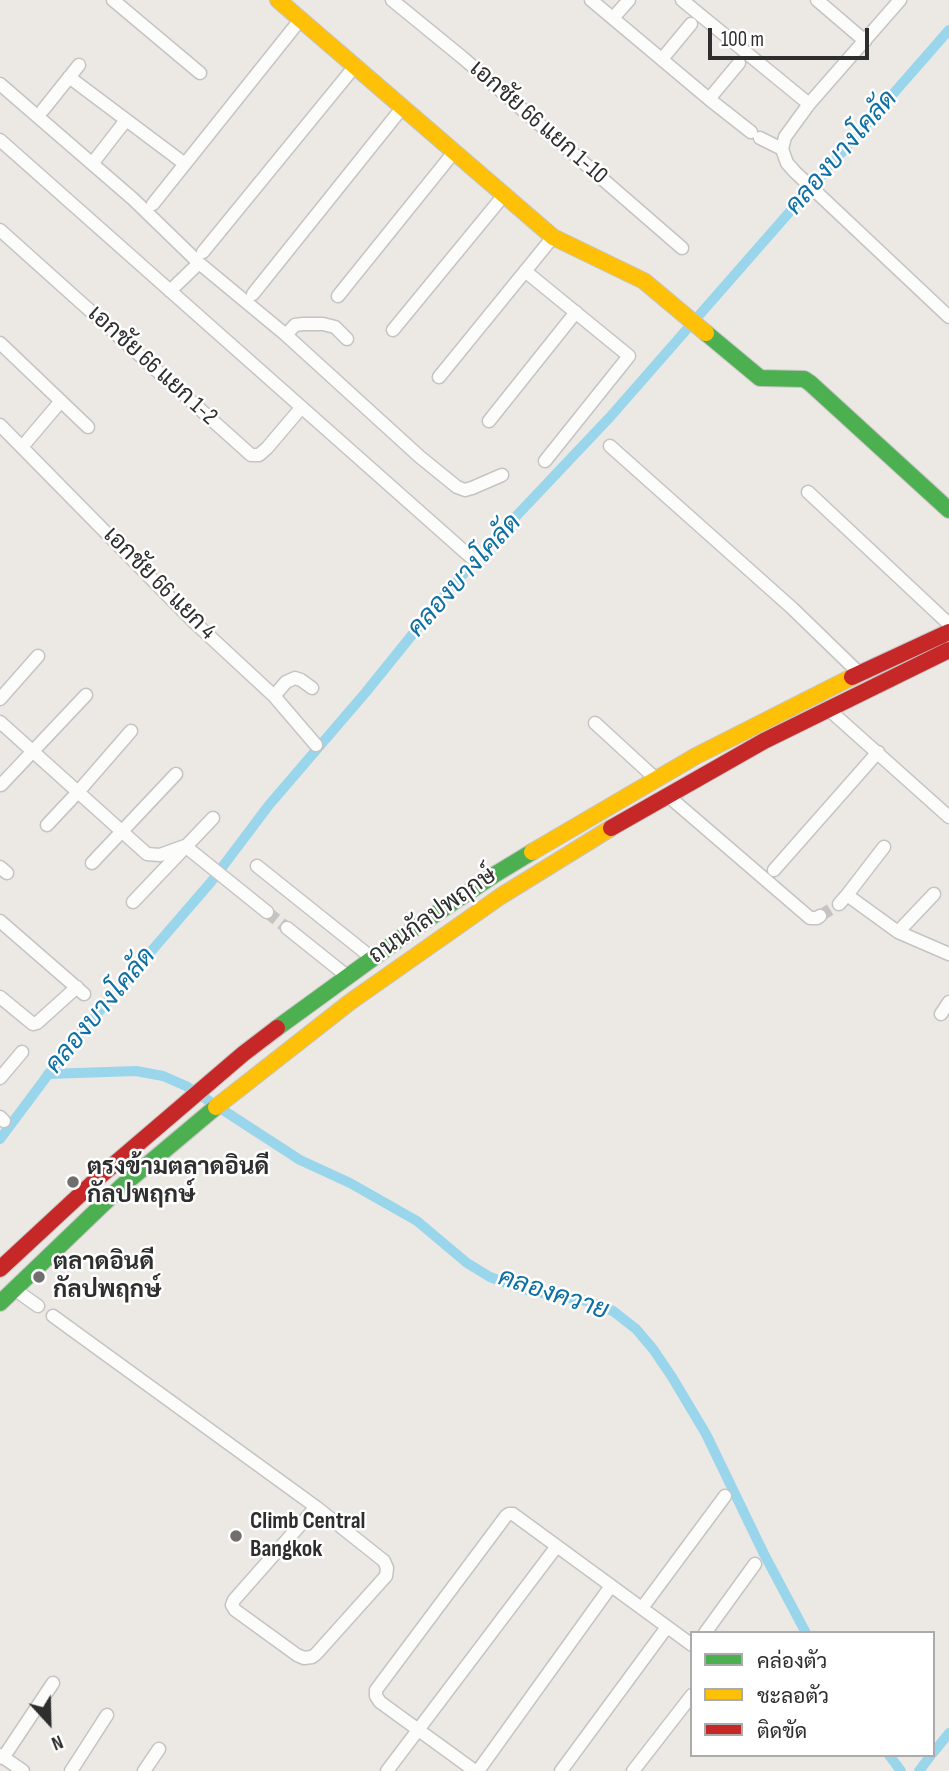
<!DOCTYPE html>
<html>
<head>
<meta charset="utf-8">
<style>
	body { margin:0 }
	#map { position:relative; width:949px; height:1771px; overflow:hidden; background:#ece8e4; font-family:"Sofia Sans Condensed",Sarabun,sans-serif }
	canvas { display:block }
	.legend { position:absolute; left:690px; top:1631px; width:245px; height:126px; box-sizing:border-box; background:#fff; border:2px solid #ababab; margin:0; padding:9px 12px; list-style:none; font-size:21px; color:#2e2e2e }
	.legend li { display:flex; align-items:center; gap:14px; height:35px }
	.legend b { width:35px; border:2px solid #ababab }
	.north { position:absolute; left:14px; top:1687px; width:70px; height:70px; -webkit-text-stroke:5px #fff; paint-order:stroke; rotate:158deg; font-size:19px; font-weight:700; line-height:28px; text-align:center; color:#2e2e2e }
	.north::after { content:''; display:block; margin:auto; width:24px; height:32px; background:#2e2e2e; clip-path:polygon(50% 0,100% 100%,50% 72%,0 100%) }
	.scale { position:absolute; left:708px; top:28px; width:161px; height:32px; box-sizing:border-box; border:4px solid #2e2e2e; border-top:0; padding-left:9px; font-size:21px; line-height:24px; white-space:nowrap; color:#2e2e2e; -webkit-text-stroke:5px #fff; paint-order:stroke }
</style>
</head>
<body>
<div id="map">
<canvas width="949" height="1771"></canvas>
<ul class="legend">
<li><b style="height:9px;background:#4caf50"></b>คล่องตัว</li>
<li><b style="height:9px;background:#ffc107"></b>ชะลอตัว</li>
<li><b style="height:9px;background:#c62828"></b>ติดขัด</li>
</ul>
<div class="north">N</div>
<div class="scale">100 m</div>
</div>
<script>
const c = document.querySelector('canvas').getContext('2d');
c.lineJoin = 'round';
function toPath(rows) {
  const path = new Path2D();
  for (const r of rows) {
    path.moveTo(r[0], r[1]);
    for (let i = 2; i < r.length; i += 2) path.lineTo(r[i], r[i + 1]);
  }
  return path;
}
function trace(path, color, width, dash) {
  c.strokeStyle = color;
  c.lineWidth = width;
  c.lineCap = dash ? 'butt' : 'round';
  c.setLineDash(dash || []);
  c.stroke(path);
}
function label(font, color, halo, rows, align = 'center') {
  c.font = font + ' "Sofia Sans Condensed",Sarabun,sans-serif';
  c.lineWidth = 5;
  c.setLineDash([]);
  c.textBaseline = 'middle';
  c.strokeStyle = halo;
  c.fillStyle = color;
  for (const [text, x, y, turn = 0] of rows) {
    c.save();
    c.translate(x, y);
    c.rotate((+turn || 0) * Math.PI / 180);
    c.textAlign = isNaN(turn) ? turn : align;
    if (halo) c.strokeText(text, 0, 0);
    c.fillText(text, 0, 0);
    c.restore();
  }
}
trace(toPath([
	[48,1074,136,1071,163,1076,186,1086,300,1160,350,1183,417,1221,467,1263,490,1277,522,1289,587,1301,613,1311,636,1329,653,1349,672,1377,706,1434,764,1554,806,1633],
	[0,1139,71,1044,211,882,269,805,366,692,441,599,504,529,610,417,949,30],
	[933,1753,949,1733],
	[889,1755,901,1771],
	[919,1771,931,1755]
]), '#99d6ec', 10);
trace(toPath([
	[267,912,287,928],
	[820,916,839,904]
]), '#c6c3c0', 12, [12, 6]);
const street = toPath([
	[113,0,200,73],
	[392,0,463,58,682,248],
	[591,0,709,99,751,132],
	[682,0,809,104],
	[817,0,865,41],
	[900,0,809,104,785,137,782,149,787,163,795,172,949,317],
	[613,18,629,0],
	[662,59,691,24],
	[69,77,185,164],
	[0,84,133,199,199,263,286,335,420,457,457,487,465,490,472,488,502,475],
	[709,99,739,63],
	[43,110,79,65],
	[760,138,782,149],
	[0,140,474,560],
	[95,160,126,120],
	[153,204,300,20],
	[0,230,251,455,259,455,267,448,301,408],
	[203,252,355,66],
	[525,271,629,356,545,461],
	[170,291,199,263],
	[253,294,402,108],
	[338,296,454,152],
	[393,330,504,195],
	[286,335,295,325,303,324,323,324,335,327,347,339],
	[0,343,88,427],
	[439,377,553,237],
	[489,421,576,312],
	[0,425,192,620,274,696,316,745],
	[610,446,792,608,859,673],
	[22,447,61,401],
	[808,492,949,624],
	[274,696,286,682,295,678,301,680,312,688],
	[0,699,38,656],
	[827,708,949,817],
	[0,722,147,854,160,855,185,846,267,912],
	[595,723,656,779],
	[1,785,86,695],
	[667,795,810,918,817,918,820,916],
	[47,825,78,792,131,731],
	[92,863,176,774],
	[257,866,372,958],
	[0,867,7,873],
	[774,870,878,752],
	[847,895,884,847],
	[133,902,213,818],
	[839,904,847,895,898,932,949,954],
	[0,921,84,994],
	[287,928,347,976],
	[898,932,934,894],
	[0,997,33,1024,37,1023,77,987],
	[941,1014,949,1002],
	[0,1078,22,1052],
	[0,1117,4,1121],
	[14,1289,38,1306],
	[53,1316,316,1507,384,1561,387,1568,386,1576,316,1654,312,1657,304,1658,297,1655,235,1610,232,1605,234,1600,316,1507],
	[642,1608,725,1496],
	[705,1633,755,1564],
	[0,1755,23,1771],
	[3,1758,53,1683],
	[71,1771,107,1715],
	[144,1771,159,1749],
	[387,1771,557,1546],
	[475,1771,380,1702,376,1696,376,1690,506,1516,509,1514,513,1514,692,1645],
	[478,1771,611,1586],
	[561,1771,667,1627],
	[633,1771,692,1695]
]);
const fast = toPath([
	[706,333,760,378,804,379,810,383,949,510],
	[277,1028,416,927,494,875,532,852],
	[0,1303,122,1186,216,1107]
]);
const slow = toPath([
	[278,0,553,237,644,281,706,333],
	[532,852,696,756,852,677],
	[216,1107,350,1002,501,896,611,828]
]);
const jam = toPath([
	[852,677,949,632],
	[611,828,764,741,949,650],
	[0,1269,98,1178,243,1054,277,1028]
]);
trace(street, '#c5c4c5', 15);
trace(fast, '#c5c4c5', 18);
trace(slow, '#c5c4c5', 18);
trace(jam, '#c5c4c5', 18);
trace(street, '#fcfcfb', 12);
trace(fast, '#4caf50', 16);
trace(slow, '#ffc107', 16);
trace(jam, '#c62828', 16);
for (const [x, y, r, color] of [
	[73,1182,7,"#706f6e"],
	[39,1277,7,"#706f6e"],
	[236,1536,7,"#706f6e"]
]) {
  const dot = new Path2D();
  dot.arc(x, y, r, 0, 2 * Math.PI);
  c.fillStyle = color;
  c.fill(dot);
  trace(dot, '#fff', 2.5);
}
label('24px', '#2e2e2e', '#fff', [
	["เอกชัย 66 แยก 1-10",538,123,41],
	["เอกชัย 66 แยก 1-2",152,366,42],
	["เอกชัย 66 แยก 4",159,584,45],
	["ถนนกัลปพฤกษ์",433,916,-35]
]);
label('bold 24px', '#2e2e2e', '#fff', [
	["ตรงข้ามตลาดอินดี",87,1168],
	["กัลปพฤกษ์",87,1196],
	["ตลาดอินดี",53,1263],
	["กัลปพฤกษ์",53,1291],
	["Climb Central",250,1522],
	["Bangkok",250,1550]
], 'left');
label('italic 26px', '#0d6fa3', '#fff', [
	["คลองบางโคลัด",842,153,-49],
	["คลองบางโคลัด",465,576,-48],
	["คลองบางโคลัด",101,1011,-50],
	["คลองควาย",553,1295,18]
]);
</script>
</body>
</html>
